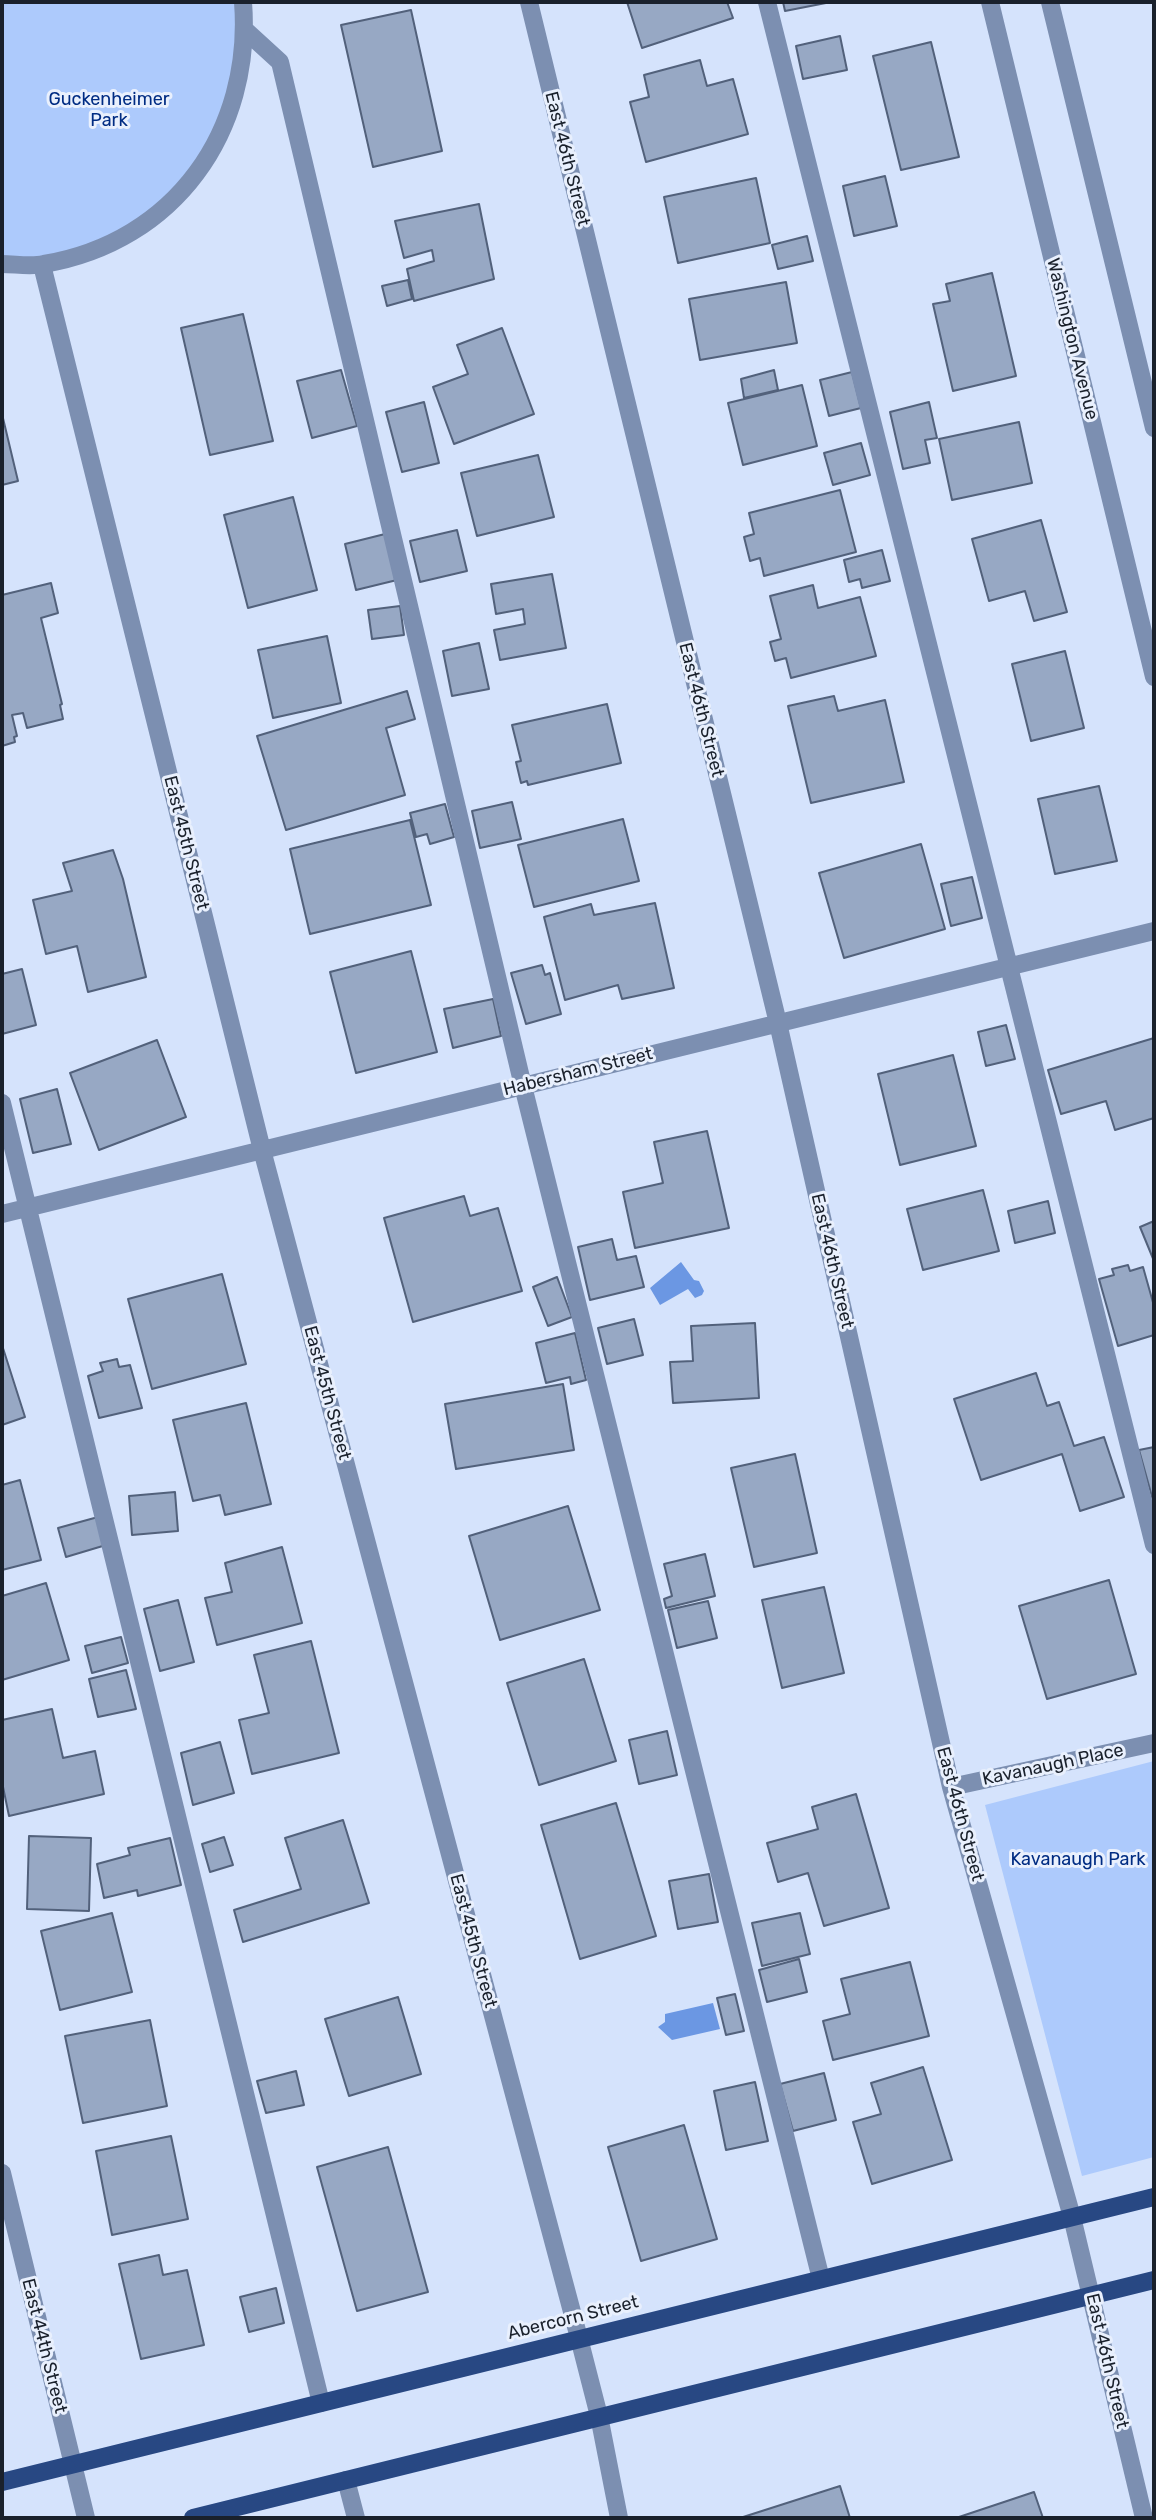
<!DOCTYPE html>
<html>
<head>
<meta charset="utf-8">
<style>
  body { margin:0 }
  #map { position:relative; width:1156px; height:2520px; overflow:hidden; background:#d5e3fc; font-family:Rubik,sans-serif }
  canvas { display:block }
  .frame { position:absolute; inset:0; border:4px solid #1a212c; pointer-events:none }
</style>
</head>
<body>
<div id="map">
<canvas width="1156" height="2520"></canvas>
<div class="frame"></div>
</div>
<script>
const ctx = document.querySelector('canvas').getContext('2d');
ctx.lineJoin = 'round';
function paint(path, color) {
  ctx.fillStyle = color;
  ctx.fill(path, 'evenodd');
}
function trace(path, color, width, dash) {
  ctx.strokeStyle = color;
  ctx.lineWidth = width;
  ctx.lineCap = dash ? 'butt' : 'round';
  ctx.setLineDash(dash || []);
  ctx.stroke(path);
}
function write(font, color, halo, rows, align = 'center') {
  ctx.font = font + ' Rubik,sans-serif';
  ctx.lineWidth = 6;
  ctx.setLineDash([]);
  ctx.textBaseline = 'middle';
  ctx.strokeStyle = halo;
  ctx.fillStyle = color;
  for (const [text, x, y, turn = 0] of rows) {
    ctx.save();
    ctx.translate(x, y);
    ctx.rotate((+turn || 0) * Math.PI / 180);
    ctx.textAlign = isNaN(turn) ? turn : align;
    if (halo) ctx.strokeText(text, 0, 0);
    ctx.fillText(text, 0, 0);
    ctx.restore();
  }
}
paint(new Path2D(`
  M 2,2 L 243,2 L 233,103 L 180,194 L 93,252 L 2,264 Z
  M 1154,1761 L 1154,2157 L 1082,2176 L 985,1805 Z`), '#adcafc');
paint(new Path2D(`
  M 681,1262 L 694,1280 L 699,1281 L 704,1291 L 702,1295 L 695,1298 L 688,1289 L 660,1305 L 650,1288 Z
  M 713,2003 L 720,2029 L 672,2040 L 658,2027 L 665,2022 L 665,2014 Z`), '#6b97e3');
const building = new Path2D(`
  M 627,2 L 727,2 L 733,18 L 642,48 Z
  M 783,2 L 831,2 L 785,11 Z
  M 411,10 L 442,151 L 373,167 L 341,25 Z
  M 840,36 L 847,70 L 803,79 L 796,46 Z
  M 931,42 L 959,157 L 901,170 L 873,56 Z
  M 700,60 L 707,86 L 733,79 L 748,134 L 646,162 L 630,102 L 649,97 L 644,75 Z
  M 885,176 L 897,226 L 854,236 L 843,186 Z
  M 756,178 L 770,243 L 678,263 L 664,197 Z
  M 479,204 L 494,279 L 414,301 L 407,269 L 434,261 L 432,250 L 404,258 L 395,221 Z
  M 807,236 L 813,261 L 778,269 L 772,245 Z
  M 992,273 L 1016,376 L 953,391 L 933,304 L 950,301 L 946,284 Z
  M 408,280 L 412,299 L 387,306 L 382,286 Z
  M 786,282 L 797,343 L 700,360 L 689,299 Z
  M 243,314 L 273,441 L 210,455 L 181,328 Z
  M 502,328 L 534,414 L 454,444 L 433,387 L 468,374 L 457,345 Z
  M 341,370 L 357,426 L 312,438 L 297,381 Z
  M 774,370 L 778,390 L 744,398 L 741,379 Z
  M 852,372 L 861,408 L 829,416 L 820,380 Z
  M 802,385 L 817,446 L 743,465 L 728,403 Z
  M 424,402 L 439,463 L 402,472 L 386,412 Z
  M 929,402 L 937,438 L 925,440 L 930,463 L 903,469 L 890,412 Z
  M 2,414 L 18,481 L 2,485 Z
  M 1019,422 L 1032,483 L 952,500 L 939,439 Z
  M 861,443 L 870,475 L 833,485 L 824,453 Z
  M 538,455 L 554,517 L 477,536 L 461,473 Z
  M 840,490 L 856,552 L 764,576 L 760,558 L 750,561 L 744,537 L 754,534 L 749,513 Z
  M 293,497 L 317,590 L 248,608 L 224,515 Z
  M 1041,520 L 1067,612 L 1034,621 L 1025,591 L 989,601 L 972,539 Z
  M 457,530 L 467,571 L 420,582 L 410,541 Z
  M 385,534 L 397,580 L 356,590 L 345,544 Z
  M 882,550 L 890,581 L 862,588 L 860,579 L 849,582 L 844,560 Z
  M 552,574 L 566,648 L 500,660 L 494,630 L 525,624 L 523,609 L 496,614 L 491,584 Z
  M 51,583 L 58,613 L 41,618 L 62,704 L 60,705 L 63,719 L 27,728 L 23,713 L 12,715 L 17,736 L 14,737 L 15,742 L 2,746 L 2,595 Z
  M 813,585 L 818,608 L 860,597 L 876,656 L 791,678 L 786,658 L 775,661 L 770,642 L 781,639 L 770,596 Z
  M 400,606 L 404,635 L 372,639 L 368,610 Z
  M 327,636 L 341,703 L 273,718 L 258,650 Z
  M 479,643 L 489,689 L 452,696 L 443,651 Z
  M 1065,651 L 1084,728 L 1031,741 L 1012,664 Z
  M 407,691 L 415,719 L 386,728 L 405,795 L 286,830 L 257,736 Z
  M 834,696 L 838,711 L 885,700 L 904,782 L 811,803 L 788,706 Z
  M 607,704 L 621,763 L 528,785 L 527,781 L 521,783 L 516,762 L 521,761 L 512,725 Z
  M 1099,786 L 1117,861 L 1055,874 L 1038,799 Z
  M 512,802 L 521,839 L 480,848 L 472,811 Z
  M 445,804 L 454,837 L 430,844 L 427,834 L 416,837 L 410,813 Z
  M 623,819 L 639,881 L 534,907 L 518,845 Z
  M 410,820 L 431,905 L 310,934 L 290,849 Z
  M 921,844 L 945,929 L 844,958 L 819,873 Z
  M 113,850 L 123,879 L 146,977 L 88,992 L 77,946 L 46,954 L 33,900 L 72,891 L 63,863 Z
  M 972,877 L 982,918 L 951,926 L 941,884 Z
  M 655,903 L 674,988 L 622,999 L 618,985 L 565,1000 L 544,917 L 591,904 L 594,915 Z
  M 411,951 L 437,1052 L 356,1073 L 330,972 Z
  M 542,965 L 545,975 L 550,973 L 561,1014 L 526,1024 L 511,973 Z
  M 22,969 L 36,1025 L 2,1034 L 2,974 Z
  M 493,999 L 501,1036 L 453,1048 L 444,1009 Z
  M 1006,1025 L 1015,1059 L 986,1066 L 978,1032 Z
  M 1154,1038 L 1154,1118 L 1115,1130 L 1106,1101 L 1061,1114 L 1048,1070 Z
  M 157,1040 L 186,1117 L 99,1150 L 70,1073 Z
  M 953,1055 L 976,1146 L 900,1165 L 878,1074 Z
  M 57,1089 L 71,1144 L 33,1153 L 20,1099 Z
  M 707,1131 L 729,1228 L 635,1248 L 623,1192 L 663,1183 L 654,1142 Z
  M 983,1190 L 999,1251 L 923,1270 L 907,1209 Z
  M 464,1196 L 470,1216 L 498,1208 L 522,1291 L 413,1322 L 384,1218 Z
  M 1048,1201 L 1055,1233 L 1015,1243 L 1008,1211 Z
  M 1154,1221 L 1154,1261 L 1140,1227 Z
  M 612,1239 L 617,1260 L 636,1256 L 644,1287 L 590,1300 L 578,1247 Z
  M 1128,1265 L 1130,1271 L 1143,1267 L 1154,1306 L 1154,1335 L 1118,1346 L 1099,1279 L 1114,1275 L 1112,1269 Z
  M 222,1274 L 246,1364 L 152,1389 L 128,1299 Z
  M 557,1277 L 572,1317 L 548,1326 L 533,1287 Z
  M 634,1319 L 643,1355 L 607,1364 L 598,1328 Z
  M 755,1323 L 759,1398 L 673,1403 L 670,1362 L 693,1361 L 691,1326 Z
  M 575,1333 L 586,1380 L 571,1384 L 570,1377 L 546,1383 L 536,1343 Z
  M 2,1345 L 25,1417 L 2,1425 Z
  M 117,1359 L 119,1367 L 130,1365 L 142,1408 L 99,1418 L 88,1376 L 103,1371 L 100,1363 Z
  M 1036,1373 L 1047,1406 L 1059,1402 L 1074,1446 L 1104,1437 L 1124,1497 L 1080,1511 L 1062,1454 L 981,1480 L 954,1399 Z
  M 563,1384 L 574,1450 L 456,1469 L 445,1404 Z
  M 246,1403 L 271,1504 L 225,1515 L 220,1495 L 193,1501 L 173,1420 Z
  M 1154,1447 L 1154,1504 L 1139,1450 Z
  M 795,1454 L 817,1553 L 754,1567 L 731,1468 Z
  M 20,1480 L 41,1560 L 2,1570 L 2,1485 Z
  M 175,1492 L 178,1531 L 132,1535 L 129,1496 Z
  M 568,1506 L 600,1610 L 500,1640 L 469,1536 Z
  M 98,1517 L 106,1545 L 66,1557 L 58,1528 Z
  M 282,1547 L 302,1623 L 217,1645 L 205,1598 L 232,1592 L 225,1563 Z
  M 705,1554 L 715,1596 L 666,1608 L 664,1599 L 672,1596 L 664,1564 Z
  M 1109,1580 L 1136,1674 L 1047,1699 L 1019,1606 Z
  M 46,1583 L 69,1660 L 2,1680 L 2,1596 Z
  M 824,1587 L 844,1673 L 782,1688 L 762,1600 Z
  M 178,1600 L 194,1662 L 160,1671 L 144,1609 Z
  M 708,1601 L 717,1638 L 677,1648 L 668,1610 Z
  M 121,1637 L 128,1663 L 92,1673 L 85,1646 Z
  M 311,1641 L 339,1753 L 252,1774 L 239,1720 L 269,1713 L 254,1655 Z
  M 584,1659 L 616,1761 L 539,1785 L 507,1683 Z
  M 126,1670 L 136,1709 L 98,1717 L 89,1679 Z
  M 52,1709 L 63,1758 L 95,1751 L 104,1794 L 9,1816 L 2,1782 L 2,1720 Z
  M 667,1731 L 677,1775 L 639,1784 L 629,1740 Z
  M 220,1742 L 234,1793 L 193,1805 L 181,1753 Z
  M 856,1794 L 889,1908 L 824,1926 L 808,1873 L 778,1882 L 767,1843 L 818,1829 L 812,1807 Z
  M 616,1803 L 656,1936 L 580,1959 L 541,1825 Z
  M 343,1820 L 369,1903 L 243,1942 L 234,1910 L 301,1889 L 285,1838 Z
  M 29,1836 L 91,1838 L 89,1911 L 27,1909 Z
  M 224,1837 L 233,1865 L 210,1872 L 202,1844 Z
  M 170,1838 L 181,1885 L 138,1896 L 137,1890 L 104,1898 L 97,1864 L 130,1855 L 128,1848 Z
  M 709,1874 L 718,1922 L 678,1929 L 669,1881 Z
  M 112,1913 L 132,1992 L 60,2010 L 41,1931 Z
  M 800,1913 L 810,1954 L 762,1966 L 752,1923 Z
  M 799,1959 L 807,1992 L 767,2002 L 759,1970 Z
  M 910,1962 L 929,2036 L 833,2060 L 823,2021 L 850,2014 L 841,1979 Z
  M 735,1994 L 744,2031 L 726,2035 L 717,1998 Z
  M 398,1997 L 421,2074 L 349,2096 L 325,2019 Z
  M 150,2020 L 167,2106 L 83,2123 L 65,2036 Z
  M 923,2067 L 952,2160 L 872,2184 L 853,2122 L 881,2114 L 871,2083 Z
  M 296,2071 L 304,2105 L 266,2113 L 257,2081 Z
  M 824,2073 L 836,2120 L 793,2131 L 780,2084 Z
  M 755,2082 L 768,2141 L 726,2150 L 714,2091 Z
  M 684,2125 L 717,2239 L 641,2261 L 608,2147 Z
  M 171,2136 L 188,2219 L 112,2235 L 96,2151 Z
  M 388,2147 L 428,2292 L 357,2311 L 317,2167 Z
  M 159,2255 L 163,2275 L 187,2270 L 204,2345 L 141,2359 L 119,2264 Z
  M 276,2288 L 284,2323 L 249,2332 L 240,2297 Z
  M 840,2486 L 850,2518 L 740,2518 Z
  M 1034,2492 L 1043,2518 L 956,2518 Z`);
paint(building, '#97a8c4');
trace(building, '#52617b', 2);
trace(new Path2D(`
  M 529,2 L 778,1023 L 951,1787 L 1072,2217 L 1144,2518
  M 767,2 L 1154,1545
  M 990,2 L 1154,677
  M 1050,2 L 1154,428
  M 245,30 L 280,62 L 523,1086 L 821,2279
  M 2,264 C 15,264 31,267 44,264 C 175,242 253,131 243,2
  M 42,265 L 262,1150 L 579,2338 L 599,2416 L 619,2518
  M 2,1103 L 321,2403
  M 2,1214 L 1154,931
  M 951,1787 L 1154,1743
  M 2,2173 L 86,2518
  M 346,2480 L 356,2518`), '#7c8fb1', 18);
trace(new Path2D(`
  M 2,2482 L 1154,2197
  M 193,2518 L 1154,2280`), '#284883', 18);
write('18px', '#002c83', '#e9f0fd', [
  ["Guckenheimer",109,100],
  ["Park",109,121],
  ["Kavanaugh Park",1078,1860]
]);
write('18px', '#1a212c', '#e9f0fd', [
  ["East 46th Street",567,159,76],
  ["Washington Avenue",1072,339,76],
  ["East 46th Street",701,710,76],
  ["East 45th Street",186,843,76],
  ["Habersham Street",578,1072,-14],
  ["East 46th Street",832,1261,77],
  ["East 45th Street",327,1393,75],
  ["Kavanaugh Place",1053,1765,-12],
  ["East 46th Street",960,1814,75],
  ["East 45th Street",473,1941,75],
  ["Abercorn Street",573,2318,-14],
  ["East 44th Street",44,2346,76],
  ["East 46th Street",1107,2361,77]
]);
</script>
</body>
</html>
